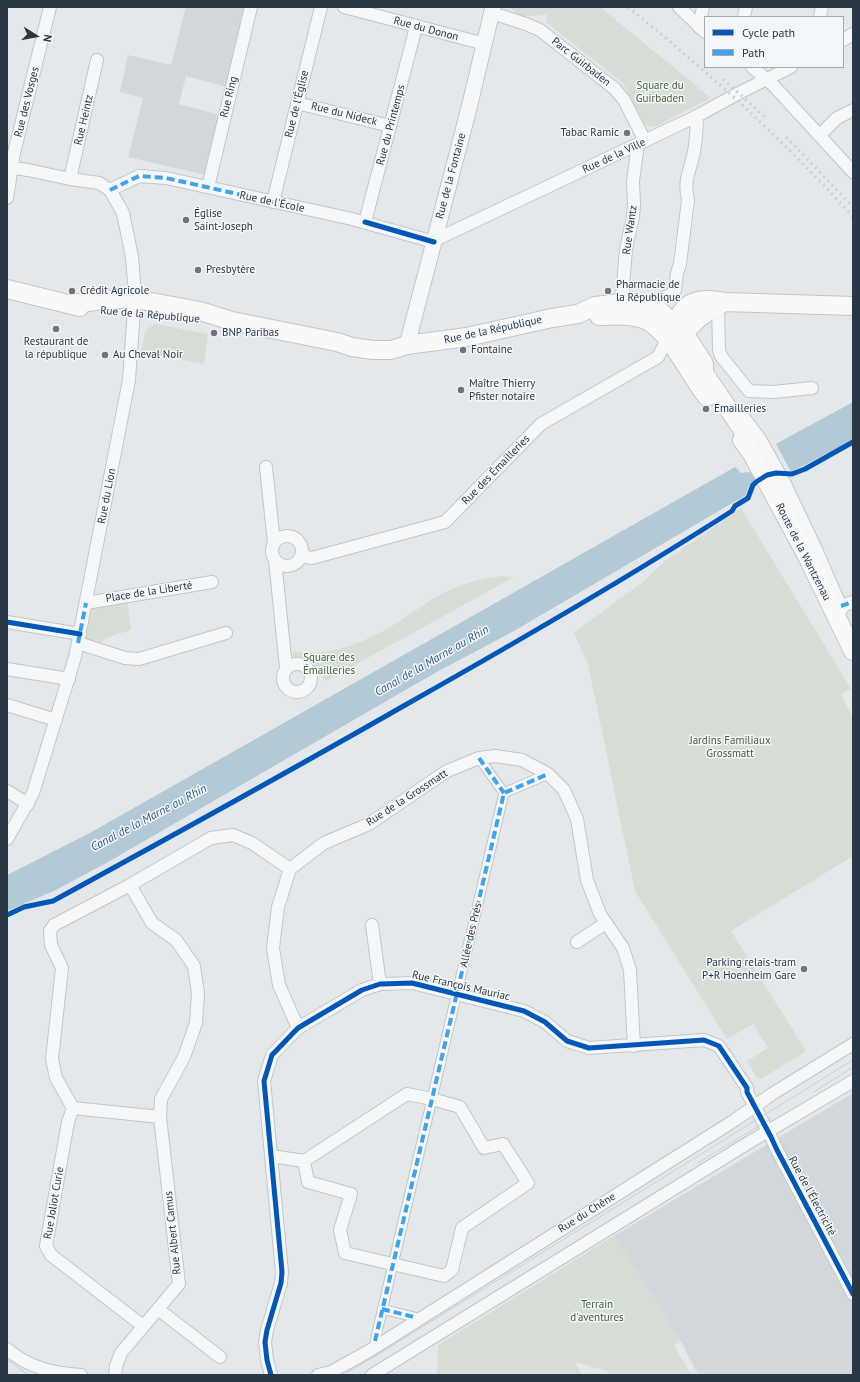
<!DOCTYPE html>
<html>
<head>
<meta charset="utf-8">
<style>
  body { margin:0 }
  #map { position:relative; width:860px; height:1382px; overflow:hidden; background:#e5e8ea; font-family:"PT Sans",sans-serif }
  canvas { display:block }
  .frame { position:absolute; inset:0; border:8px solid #2a3845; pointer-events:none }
  .legend { position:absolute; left:704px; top:16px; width:140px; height:52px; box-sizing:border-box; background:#f3f6f9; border:1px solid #a3aab1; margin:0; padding:5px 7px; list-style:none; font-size:12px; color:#2a3845 }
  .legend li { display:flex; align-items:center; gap:8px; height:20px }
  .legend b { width:20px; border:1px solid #a3aab1 }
  .north { position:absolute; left:16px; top:16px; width:40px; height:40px; -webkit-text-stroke:3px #f3f6f9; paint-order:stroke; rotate:101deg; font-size:11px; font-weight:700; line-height:16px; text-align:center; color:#2a3845 }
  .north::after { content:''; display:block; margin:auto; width:14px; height:18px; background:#2a3845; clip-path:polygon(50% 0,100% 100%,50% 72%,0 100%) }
</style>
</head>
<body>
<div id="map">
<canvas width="860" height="1382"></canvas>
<div class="frame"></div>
<ul class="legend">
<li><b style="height:5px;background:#0057b8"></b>Cycle path</li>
<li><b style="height:5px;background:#3ea3ec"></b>Path</li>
</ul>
<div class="north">N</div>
</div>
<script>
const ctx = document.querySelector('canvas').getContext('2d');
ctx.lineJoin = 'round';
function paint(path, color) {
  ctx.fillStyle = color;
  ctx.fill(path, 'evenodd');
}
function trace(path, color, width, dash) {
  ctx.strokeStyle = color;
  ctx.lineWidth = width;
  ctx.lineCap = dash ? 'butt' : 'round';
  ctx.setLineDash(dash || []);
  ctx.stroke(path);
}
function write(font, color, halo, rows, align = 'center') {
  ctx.font = font + ' "PT Sans",sans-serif';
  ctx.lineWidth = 3;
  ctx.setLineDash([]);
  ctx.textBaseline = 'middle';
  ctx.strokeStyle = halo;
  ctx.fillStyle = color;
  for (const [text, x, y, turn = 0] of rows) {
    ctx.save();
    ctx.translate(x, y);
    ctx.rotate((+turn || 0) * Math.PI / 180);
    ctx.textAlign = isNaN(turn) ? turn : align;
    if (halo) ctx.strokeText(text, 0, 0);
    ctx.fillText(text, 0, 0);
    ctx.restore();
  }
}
paint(new Path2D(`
  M 186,7 L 246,7 L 227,87 L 186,76 L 179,104 L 220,115 L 205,175 L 128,157 L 143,98 L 120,92 L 128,55 L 171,65 Z
  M 853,1093 L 853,1375 L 698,1375 L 681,1341 L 614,1236 Z`), '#d3d8dd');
paint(new Path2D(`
  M 510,7 L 600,7 L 711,98 L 655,127 L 646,126 L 623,83 L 547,23 L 546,14 C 532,16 520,20 510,7 Z
  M 155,324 L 208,334 L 204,364 L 141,352 L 146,330 Z
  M 741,508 L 851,689 L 841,694 L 853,718 L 853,856 L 731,931 L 806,1051 L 761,1079 L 757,1078 L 747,1061 L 768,1048 L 753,1024 L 727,1039 L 635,891 L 588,664 L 574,633 L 644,581 L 665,561 Z
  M 501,576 L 514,577 L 326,681 L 306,661 L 293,659 L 293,651 C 299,652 305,653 311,653 C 333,653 364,642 383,631 C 410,616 433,595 462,585 C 475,580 488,578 501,576 Z
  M 127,600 L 131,630 L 108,637 L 99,645 L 83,640 L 89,607 Z
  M 614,1236 L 681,1341 L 674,1345 L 691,1375 L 609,1375 L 607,1371 L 575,1362 L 582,1375 L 437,1375 L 438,1345 Z`), '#d7ded5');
paint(new Path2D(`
  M 853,402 L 853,440 L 791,472 L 777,469 C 764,475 749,479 746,495 L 514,631 L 435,673 L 108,862 L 56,890 L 7,911 L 7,875 L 88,834 L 735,467 L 741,473 L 749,472 L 770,459 L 772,446 Z`), '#b3c9d6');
paint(new Path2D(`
  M 775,442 L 792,474 L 777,471 L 770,446 Z`), '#e5e8ea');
const pedestrian = new Path2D(`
  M 479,758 L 504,793
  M 382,1309 L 414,1317
  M 375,1341 L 504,793 L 548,774`);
const minor = new Path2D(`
  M 344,7 L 485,44
  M 679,7 L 705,32
  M 492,13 L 526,24 L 540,30 L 615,89 L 624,100 L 645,141
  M 744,17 L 746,7
  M 820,17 L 822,7
  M 699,27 L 703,7
  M 843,40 L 853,34
  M 752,67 L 773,85 L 853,172
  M 297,103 L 390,126
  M 820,135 L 837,118 L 853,110
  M 7,170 L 13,168 L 28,170 L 70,179 L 99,183 L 110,190 L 123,213 L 132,257 L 135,295 L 129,380 L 75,657 L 33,793 L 7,839
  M 70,179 L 97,60
  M 208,187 L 251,7
  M 110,190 L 139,176 L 166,178 L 352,219 L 434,242
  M 7,198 L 14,153 L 50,7
  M 273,202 L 321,7
  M 365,222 L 416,27
  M 435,240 L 695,117 L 739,93 L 791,67
  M 653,305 L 660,299 L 672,294 L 675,290 L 677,273 L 680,264 L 688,200 C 684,182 688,176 692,160 C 696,148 696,134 697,122 L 695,117
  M 718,306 L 719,350 L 721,356 L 749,391 L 773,392 L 812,388
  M 621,310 L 626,249 L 633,217 L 634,205 L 633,181 L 638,144
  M 741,414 L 760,439 L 786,486 L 814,545 L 842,609
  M 266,467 L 274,543
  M272 551a15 15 0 1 1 30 0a15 15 0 1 1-30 0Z
  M 301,556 L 312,558 L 445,522 L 541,424 L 658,357 L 668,338
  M 275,560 L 286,668
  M 86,603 L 212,582
  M 841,606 L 853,602
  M 7,622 L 80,634
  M 78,643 L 125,658 L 139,659 L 226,633
  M283 678a14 14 0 1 1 28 0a14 14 0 1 1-28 0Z
  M 7,669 L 69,679
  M 7,705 L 56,720
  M 7,791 L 28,804
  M 130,885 L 54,925 L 50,931 L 51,945 L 62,968 L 52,1059 L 56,1078 L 73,1108 L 160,1117 L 161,1099 L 184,1057 L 196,1023 L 198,993 L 194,966 L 176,940 L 152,923 L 130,885 L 211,838 L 233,835 L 252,843 L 290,869
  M 372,925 L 380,984
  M 577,942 L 606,923
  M 298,1028 L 279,985 L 273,948 L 278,907 L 290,869 L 324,843 L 369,824 L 447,771 L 479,758 L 495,756 L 522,760 L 548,774 L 564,790 L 577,819 L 587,880 L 600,914 L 623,948 L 630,970 L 634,1046
  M 73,1108 L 68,1122 L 46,1246 L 51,1255 L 143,1326
  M 271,1156 L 304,1161 L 407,1094 L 432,1099 L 460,1107 L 484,1148 L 503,1144 L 528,1183 L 462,1228 L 452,1270 L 444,1276 L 345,1253 L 340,1230 L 351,1194 L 308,1182 L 304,1161
  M 158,1309 L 220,1357
  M 7,1349 C 29,1368 53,1373 81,1375
  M 115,1375 L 116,1366 L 121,1353 L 179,1284 L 160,1117
  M 271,1375 L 267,1360 L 265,1342 L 267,1330 L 281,1283 L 282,1272 L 264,1081 L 272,1055 L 298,1028 L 362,990 L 380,984 L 412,983 L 524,1011 L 545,1022 L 567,1041 L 589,1048 L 704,1040 L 719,1046 L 747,1088 L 747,1092 L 771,1137 L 777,1150 L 853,1294
  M 318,1375 L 331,1372 L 369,1351 L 735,1120 L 772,1094 L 853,1044
  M 372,1375 L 748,1143 L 853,1081`);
const tertiary = new Path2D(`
  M 407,345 L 469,108 L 493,7`);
const secondary = new Path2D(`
  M 7,289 L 80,307
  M 69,304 L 114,299 L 135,299 L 200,311 L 232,321 L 337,342 L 352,347 L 373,350 L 391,350 L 407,345 L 467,337 L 552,318 L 578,314 L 595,306 L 622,303 L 643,304 L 653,305 L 684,333 L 704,364 L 704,373 L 742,429 L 749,448
  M 599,316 C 614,315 638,314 651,323 C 673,338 690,375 707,397
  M 670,334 C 682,304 693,295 725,302 L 853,306
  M 672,336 L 684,333 L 699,318 L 713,308 L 725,302
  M 742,440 L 752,454 L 808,558 L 853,651`);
trace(pedestrian, '#c3c6c8', 11);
trace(minor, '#c3c6c8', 14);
trace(tertiary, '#c3c6c8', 17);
trace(secondary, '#c3c6c8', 20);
trace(pedestrian, '#f4f6f7', 9);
trace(minor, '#f4f6f7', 12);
trace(tertiary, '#f4f6f7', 15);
trace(secondary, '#f8f8f8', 18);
trace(new Path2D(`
  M 814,1092 L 853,1067
  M 698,1163 L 772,1118
  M 7,1360 L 29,1375
  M 343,1375 L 377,1355 L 853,1060`), '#cdd0d2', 1);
trace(new Path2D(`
  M 628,7 C 708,72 784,140 853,217
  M 723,79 L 766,118
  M 786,137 L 853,207`), '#cdd0d2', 3, [2, 4]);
trace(new Path2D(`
  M 110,190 L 139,176 L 166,178 L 273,202
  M 841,606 L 853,602
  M 78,643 L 86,603
  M 479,758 L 504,793
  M 382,1309 L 414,1317
  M 375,1341 L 504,793 L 548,774`), '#3ea3ec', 4, [8, 4]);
trace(new Path2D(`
  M 365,222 L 434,242
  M 7,622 L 80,634
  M 7,915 L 24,907 L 53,901 C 172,836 290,771 407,704 C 517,642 626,579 732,511 L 735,506 L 748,498 L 753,485 L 756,482 L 767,475 L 776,473 L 792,474 L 805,469 L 853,442
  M 271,1375 L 267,1360 L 265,1342 L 267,1330 L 281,1283 L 282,1272 L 264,1081 L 272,1055 L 298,1028 L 362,990 L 380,984 L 412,983 L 524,1011 L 545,1022 L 567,1041 L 589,1048 L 704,1040 L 719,1046 L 747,1088 L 747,1092 L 771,1137 L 777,1150 L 853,1294`), '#0057b8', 5);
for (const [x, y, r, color] of [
  [627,133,4,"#6b767f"],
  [186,220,4,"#6b767f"],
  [198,270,4,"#6b767f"],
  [72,291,4,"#6b767f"],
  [608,291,4,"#6b767f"],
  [56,329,4,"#6b767f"],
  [214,333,4,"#6b767f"],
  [463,350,4,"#6b767f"],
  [105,355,4,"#6b767f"],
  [461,390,4,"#6b767f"],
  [706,409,4,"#6b767f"],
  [804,969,4,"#6b767f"]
]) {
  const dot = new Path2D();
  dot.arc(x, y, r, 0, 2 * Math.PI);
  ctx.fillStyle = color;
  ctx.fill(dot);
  trace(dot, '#f3f6f9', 1.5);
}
write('11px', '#2a3845', '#f3f6f9', [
  ["Rue du Donon",426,29,15],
  ["Parc Guirbaden",581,62,38],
  ["Rue Ring",229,97,-76],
  ["Rue des Vosges",27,102,-76],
  ["Rue de l'Église",297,104,-76],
  ["Rue du Nideck",344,114,14],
  ["Rue Heintz",84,120,-77],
  ["Rue du Printemps",391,125,-75],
  ["Rue de la Ville",614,156,-25],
  ["Rue de la Fontaine",451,176,-75],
  ["Rue de l'École",272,202,12],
  ["Rue Wantz",630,230,-82],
  ["Rue de la République",150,315,5],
  ["Rue de la République",493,330,-12],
  ["Rue des Émailleries",496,470,-46],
  ["Rue du Lion",107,496,-79],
  ["Route de la Wantzenau",803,552,63],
  ["Place de la Liberté",149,592,-9],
  ["Rue de la Grossmatt",407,798,-33],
  ["Allée des Prés",471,935,-77],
  ["Rue François Mauriac",461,986,13],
  ["Rue de l'Électricité",812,1196,62],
  ["Rue Joliot Curie",54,1203,-80],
  ["Rue du Chêne",587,1213,-32],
  ["Rue Albert Camus",173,1233,-96]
]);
write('11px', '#456236', '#f3f6f9', [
  ["Square du",660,86],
  ["Guirbaden",660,99],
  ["Square des",329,658],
  ["Émailleries",329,671],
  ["Jardins Familiaux",730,741],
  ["Grossmatt",730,754],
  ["Terrain",597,1305],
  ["d'aventures",597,1318]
]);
write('11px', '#2a3845', '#f3f6f9', [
  ["Tabac Ramic",619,133,"right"],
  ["Église",194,214],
  ["Saint-Joseph",194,227],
  ["Presbytère",206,270],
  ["Pharmacie de",616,285],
  ["la République",616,298],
  ["Crédit Agricole",80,291],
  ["BNP Paribas",222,333],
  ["Restaurant de",56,342,"center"],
  ["la république",56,355,"center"],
  ["Fontaine",471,350],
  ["Au Cheval Noir",113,355],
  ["Maître Thierry",469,384],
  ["Pfister notaire",469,397],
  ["Emailleries",714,409],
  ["Parking relais-tram",796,963,"right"],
  ["P+R Hoenheim Gare",796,976,"right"]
], 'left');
write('italic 12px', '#325e7b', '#f3f6f9', [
  ["Canal de la Marne au Rhin",432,661,-30],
  ["Canal de la Marne au Rhin",149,818,-28]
]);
</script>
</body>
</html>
